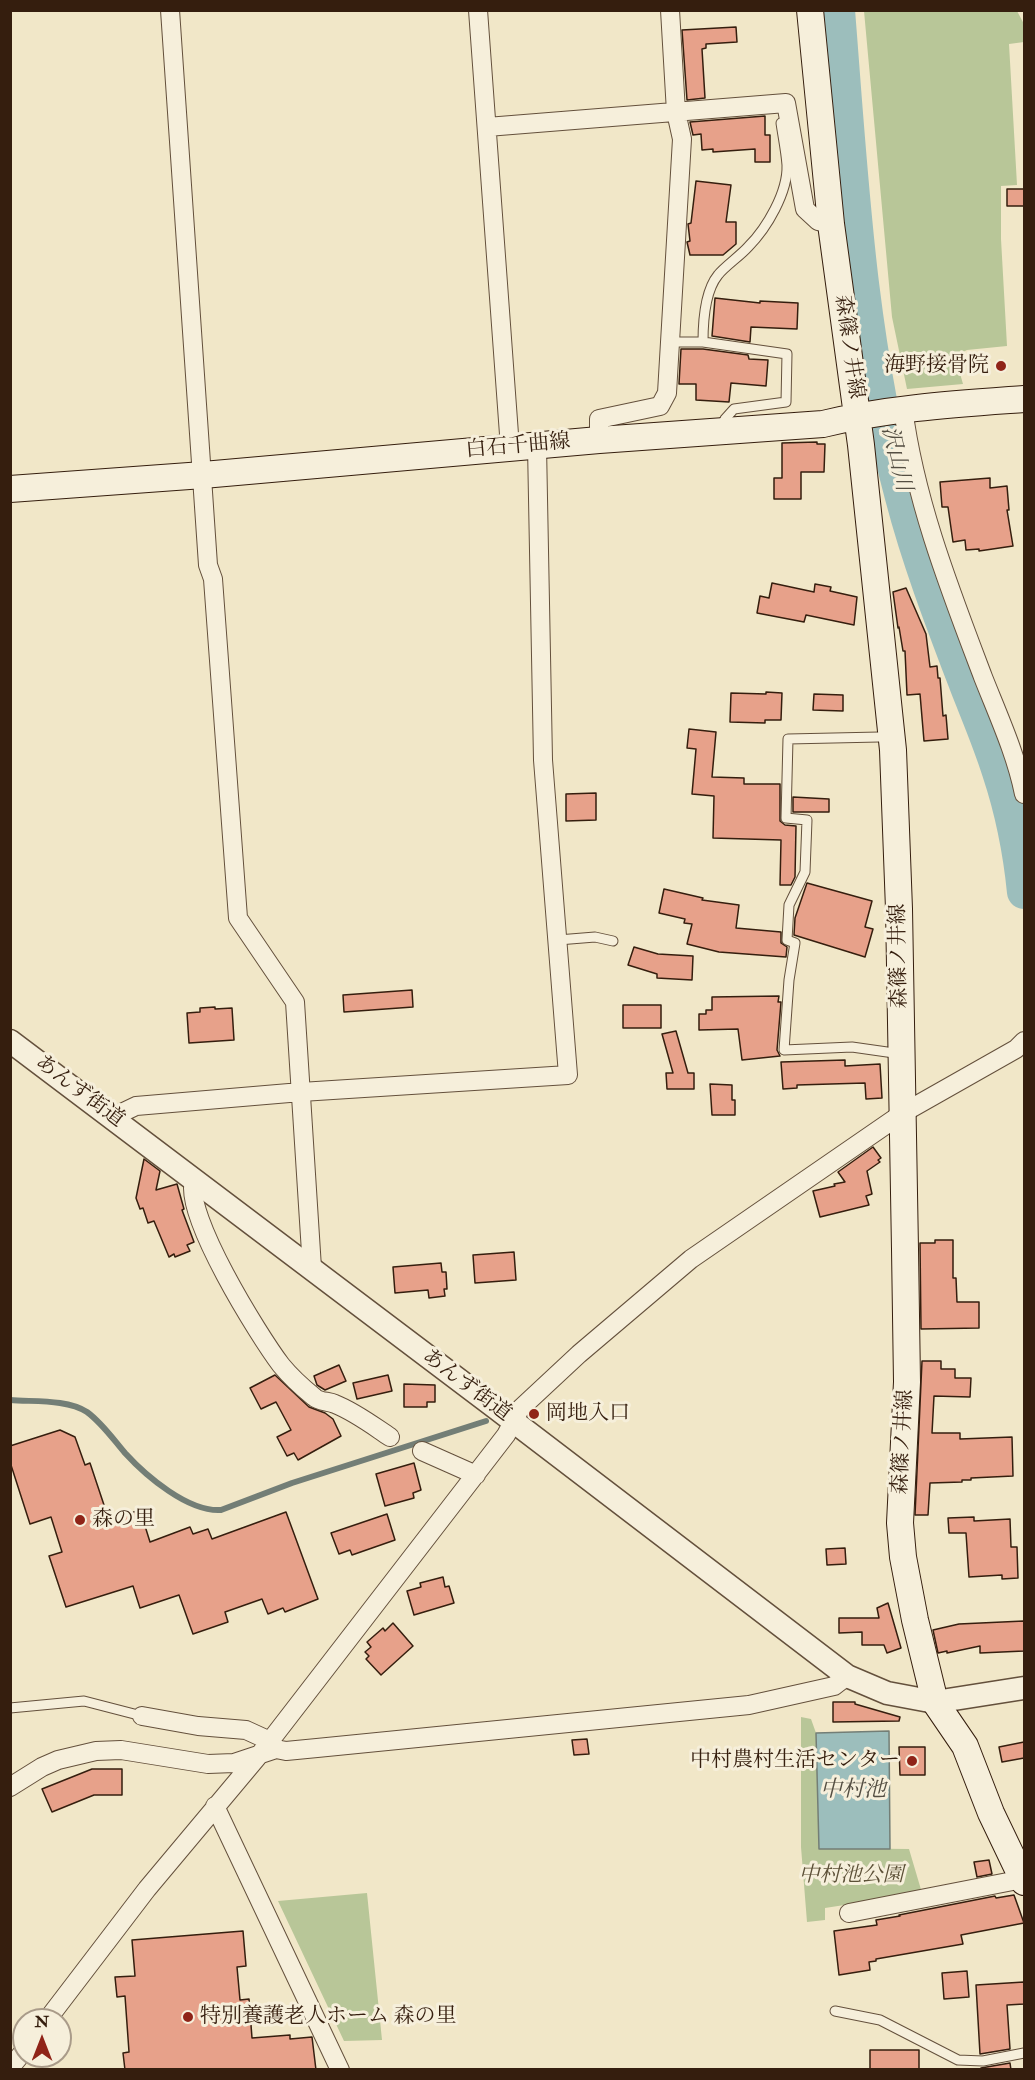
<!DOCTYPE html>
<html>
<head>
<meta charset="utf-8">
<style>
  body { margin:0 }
  #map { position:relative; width:1035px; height:2080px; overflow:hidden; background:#f1e7c8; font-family:"IM FELL Double Pica",serif }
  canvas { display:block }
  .frame { position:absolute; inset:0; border:12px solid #351e0e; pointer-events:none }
  .north { position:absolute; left:12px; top:2008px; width:60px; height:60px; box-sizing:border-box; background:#f6efdb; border:2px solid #a99b89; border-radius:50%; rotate:0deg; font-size:16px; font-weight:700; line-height:24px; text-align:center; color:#351e0e }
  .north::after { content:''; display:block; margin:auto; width:21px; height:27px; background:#8f2418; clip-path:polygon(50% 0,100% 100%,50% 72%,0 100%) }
</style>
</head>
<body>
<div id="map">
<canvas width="1035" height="2080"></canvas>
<div class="frame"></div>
<div class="north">N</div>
</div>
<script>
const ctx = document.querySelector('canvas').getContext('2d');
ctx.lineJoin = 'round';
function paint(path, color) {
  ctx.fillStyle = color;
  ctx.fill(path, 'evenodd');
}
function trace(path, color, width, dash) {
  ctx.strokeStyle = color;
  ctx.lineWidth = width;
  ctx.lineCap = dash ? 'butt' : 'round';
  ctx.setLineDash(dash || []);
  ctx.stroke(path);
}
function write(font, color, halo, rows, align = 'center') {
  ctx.font = font + ' "IM FELL Double Pica","Noto Serif JP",serif';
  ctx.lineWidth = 6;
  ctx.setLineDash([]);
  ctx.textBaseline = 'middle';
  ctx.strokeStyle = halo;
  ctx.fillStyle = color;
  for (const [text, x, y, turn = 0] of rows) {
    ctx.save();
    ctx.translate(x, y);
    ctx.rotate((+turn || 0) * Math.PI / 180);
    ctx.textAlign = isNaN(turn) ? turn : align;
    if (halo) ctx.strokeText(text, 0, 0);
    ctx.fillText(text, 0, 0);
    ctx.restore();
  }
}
paint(new Path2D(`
  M 864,11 L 1017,11 L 1024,24 L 1024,42 L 1009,44 L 1017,185 L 1001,186 L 1001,239 L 1007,346 L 967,350 L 955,356 L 963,384 L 907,389 L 892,317 Z
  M 801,1717 L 811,1719 L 816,1733 L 819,1848 L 909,1849 L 922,1893 L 825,1908 L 825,1920 L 807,1922 L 801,1847 Z
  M 367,1893 L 382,2040 L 344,2041 L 278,1901 Z`), '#b8c698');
const water = new Path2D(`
  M 889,1731 L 890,1849 L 819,1849 L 816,1733 Z`);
paint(water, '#9cbebc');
trace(water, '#737e76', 1.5);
trace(new Path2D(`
  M 10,1400 C 34,1402 67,1399 87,1412 C 102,1423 113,1439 125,1453 C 146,1476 188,1512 221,1510 L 292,1483 L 486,1421`), '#737e76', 6);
trace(new Path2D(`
  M 838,10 C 851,173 859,339 902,497 C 919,562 943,624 967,687 C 978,715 990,743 999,772 C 1012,811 1020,852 1024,892`), '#9cbebc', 34);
const building = new Path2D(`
  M 736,27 L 737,42 L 706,44 L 706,48 L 702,49 L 705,98 L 687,100 L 682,30 Z
  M 765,116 L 765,135 L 770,135 L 770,162 L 755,162 L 755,149 L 713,152 L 713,149 L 702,150 L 701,134 L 693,135 L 690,122 Z
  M 696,181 L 731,185 L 726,222 L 736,222 L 736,244 L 723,255 L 690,255 L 687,242 L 690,241 L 688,224 L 691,223 Z
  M 1007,189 L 1024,189 L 1024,206 L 1007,206 Z
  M 715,298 L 760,303 L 760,301 L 798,303 L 797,329 L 751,327 L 750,342 L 712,336 Z
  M 681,349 L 703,349 L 748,355 L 749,359 L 768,360 L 766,386 L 731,383 L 729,402 L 696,400 L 696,384 L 679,384 Z
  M 817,442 L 817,444 L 825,444 L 824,472 L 801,472 L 801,499 L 774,499 L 774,478 L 782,478 L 782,443 Z
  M 990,478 L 990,488 L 1007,486 L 1009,510 L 1007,510 L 1013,546 L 979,551 L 979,549 L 966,550 L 965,540 L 953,542 L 948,507 L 942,507 L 940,482 Z
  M 772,583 L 814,592 L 815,584 L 831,587 L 830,591 L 857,597 L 854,625 L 806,615 L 804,622 L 757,613 L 760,596 L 769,598 Z
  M 906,588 L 926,634 L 930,667 L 937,666 L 938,678 L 940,678 L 943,716 L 946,715 L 948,739 L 924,741 L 920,694 L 907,695 L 905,651 L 903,651 L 899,627 L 898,628 L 893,592 Z
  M 766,692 L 782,693 L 781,720 L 765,720 L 765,723 L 730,722 L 731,693 L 766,694 Z
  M 814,694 L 843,695 L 843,711 L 813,710 Z
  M 689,729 L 716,732 L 712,777 L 744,778 L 744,784 L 780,784 L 780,821 L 785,825 L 796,826 L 795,877 L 791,885 L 780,885 L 781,840 L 713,838 L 714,796 L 692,794 L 696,749 L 687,748 Z
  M 596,793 L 596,820 L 566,821 L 566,794 Z
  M 793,797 L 829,799 L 829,812 L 793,812 Z
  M 807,883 L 872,901 L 865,927 L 873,929 L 865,957 L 794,935 L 795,918 Z
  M 664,889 L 703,898 L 702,900 L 739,905 L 736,928 L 781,932 L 781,943 L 787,947 L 786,957 L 719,952 L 687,944 L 692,924 L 684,923 L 685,919 L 659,913 Z
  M 634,947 L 658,954 L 693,956 L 692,980 L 657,978 L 657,974 L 628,965 Z
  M 412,990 L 413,1007 L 344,1012 L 343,995 Z
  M 779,996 L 778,1002 L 781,1002 L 777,1050 L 780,1056 L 742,1060 L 738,1029 L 699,1030 L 699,1014 L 706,1014 L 706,1010 L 712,1010 L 712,997 Z
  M 623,1005 L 661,1005 L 661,1028 L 623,1028 Z
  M 215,1007 L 215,1009 L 232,1008 L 234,1040 L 189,1043 L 187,1013 L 200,1012 L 200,1008 Z
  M 676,1031 L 688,1073 L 694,1073 L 694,1089 L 667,1089 L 666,1073 L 673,1073 L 662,1034 Z
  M 845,1060 L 845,1066 L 880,1064 L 882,1098 L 866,1099 L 865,1083 L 797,1085 L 797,1088 L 783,1089 L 781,1062 Z
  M 710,1084 L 732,1085 L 732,1100 L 735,1100 L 735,1115 L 712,1115 Z
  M 873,1147 L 881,1158 L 878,1160 L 880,1162 L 867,1171 L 872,1194 L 866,1196 L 869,1205 L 820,1217 L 813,1191 L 835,1186 L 834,1184 L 845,1182 L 838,1172 Z
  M 144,1159 L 160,1171 L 156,1190 L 177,1184 L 184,1209 L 182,1210 L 194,1242 L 187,1245 L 190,1251 L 175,1257 L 174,1254 L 169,1257 L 154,1221 L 148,1223 L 143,1208 L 140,1209 L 136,1198 Z
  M 935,1240 L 953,1240 L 953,1278 L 956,1278 L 957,1302 L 979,1302 L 979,1328 L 921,1329 L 920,1243 L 935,1243 Z
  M 514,1252 L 516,1280 L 475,1283 L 473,1255 Z
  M 441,1263 L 442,1272 L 446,1272 L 447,1289 L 444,1289 L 445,1296 L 429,1298 L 428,1290 L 395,1293 L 393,1267 Z
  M 922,1361 L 941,1361 L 941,1369 L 955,1369 L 955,1378 L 971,1378 L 970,1397 L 934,1396 L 932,1433 L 960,1433 L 960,1439 L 1012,1437 L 1013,1476 L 971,1478 L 971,1480 L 962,1480 L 962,1482 L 930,1483 L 928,1515 L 915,1515 Z
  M 339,1365 L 346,1381 L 325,1390 L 317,1385 L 314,1376 Z
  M 275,1375 L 309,1407 L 325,1413 L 333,1419 L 341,1436 L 298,1460 L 294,1453 L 287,1456 L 277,1437 L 291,1430 L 276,1402 L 261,1409 L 250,1388 Z
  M 388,1375 L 392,1391 L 357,1399 L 353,1383 Z
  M 404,1384 L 435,1385 L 435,1402 L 427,1402 L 427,1407 L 404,1407 Z
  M 60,1430 L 75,1437 L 85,1465 L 90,1463 L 109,1520 L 140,1510 L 150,1542 L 190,1527 L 193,1534 L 208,1529 L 212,1539 L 286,1512 L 318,1599 L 285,1612 L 283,1608 L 268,1614 L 262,1599 L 225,1612 L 228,1622 L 193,1634 L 179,1595 L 140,1608 L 133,1586 L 66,1607 L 49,1556 L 62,1552 L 51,1517 L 30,1524 L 10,1462 L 10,1446 Z
  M 414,1463 L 421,1490 L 413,1493 L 414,1498 L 385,1506 L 376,1474 Z
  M 387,1514 L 395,1540 L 352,1555 L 350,1550 L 339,1554 L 331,1533 Z
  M 974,1517 L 974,1521 L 1010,1519 L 1011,1547 L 1017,1547 L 1018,1578 L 1002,1579 L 1002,1575 L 969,1577 L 966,1533 L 949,1533 L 948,1518 Z
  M 845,1548 L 846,1564 L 827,1565 L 826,1549 Z
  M 443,1577 L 445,1587 L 449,1586 L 454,1603 L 414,1615 L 407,1591 L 421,1587 L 420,1583 Z
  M 888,1603 L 901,1648 L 887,1653 L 884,1645 L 862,1645 L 862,1632 L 839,1633 L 839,1618 L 879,1618 L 877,1608 Z
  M 1024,1621 L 1024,1651 L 980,1653 L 980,1646 L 947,1653 L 947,1651 L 938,1653 L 933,1630 L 959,1624 Z
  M 393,1623 L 413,1646 L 381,1675 L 366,1659 L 369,1656 L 365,1652 L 371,1647 L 367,1642 L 383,1628 L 385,1631 Z
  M 833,1702 L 855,1702 L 855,1704 L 900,1717 L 899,1721 L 833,1722 Z
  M 587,1739 L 589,1754 L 574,1755 L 572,1740 Z
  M 1024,1742 L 1024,1758 L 1002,1762 L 999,1747 Z
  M 899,1747 L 925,1747 L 925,1775 L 900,1775 Z
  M 92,1769 L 122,1769 L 122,1795 L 94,1795 L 52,1812 L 42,1789 Z
  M 989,1860 L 992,1874 L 977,1877 L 974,1862 Z
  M 1014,1895 L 1024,1923 L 961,1935 L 963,1944 L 876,1959 L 876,1961 L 869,1962 L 870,1970 L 839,1975 L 834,1931 L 877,1925 L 876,1920 L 900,1916 L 899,1915 L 995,1896 L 996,1898 Z
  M 243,1931 L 246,1966 L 237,1967 L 240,2000 L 249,1999 L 252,2038 L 290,2035 L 290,2039 L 312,2037 L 316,2070 L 125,2070 L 123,2053 L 129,2052 L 125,1996 L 117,1997 L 115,1977 L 135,1976 L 132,1940 Z
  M 967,1971 L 969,1997 L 944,1999 L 942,1973 Z
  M 1024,1982 L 1024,2004 L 1007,2005 L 1010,2049 L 980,2054 L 976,1985 Z
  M 870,2050 L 919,2050 L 919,2070 L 870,2070 Z
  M 1010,2063 L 1011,2070 L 981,2070 L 981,2068 Z`);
paint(building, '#e7a18a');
trace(building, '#351e0e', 1.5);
const service = new Path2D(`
  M 670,342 L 703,342
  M 721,427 L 725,419 L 734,409 L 786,402 L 787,354 L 703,342 C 703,323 705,291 718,275 C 724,267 740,256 748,247 C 767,228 788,192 787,165 C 786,151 783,137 781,123
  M 879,737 L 788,739 L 786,818 L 807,820 L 805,872 L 789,905 L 787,940 L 795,943 L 789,980 L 784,1050 L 852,1047 L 901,1054
  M 558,940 L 595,937 L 613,941
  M 10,1708 L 84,1701 L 142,1716
  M 835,2011 L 880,2020 L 958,2060 L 983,2061 L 1024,2053`);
const minor = new Path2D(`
  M 170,10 L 208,565 L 213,579 L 238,918 L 295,1002 L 312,1268
  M 478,10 L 510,448
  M 487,127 L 786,103 L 805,209 L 818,221 L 831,224
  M 903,408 C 915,501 950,590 983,677 C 998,715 1016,754 1024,794
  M 599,440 L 599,419 L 660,406 L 667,393 L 682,139 L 676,112 L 670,10
  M 113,1117 L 136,1106 L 301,1092 L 568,1075 L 543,760 L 537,446
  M 194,1181 C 183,1214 259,1336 281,1365 C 290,1376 303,1388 314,1397 C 319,1402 328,1401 335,1404 C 355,1412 372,1425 390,1437
  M 422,1451 L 476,1475
  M 142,1716 L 198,1726 L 246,1730 L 270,1741
  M 10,1787 L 42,1767 L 58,1760 L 96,1751 L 121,1750 L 208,1764 L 234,1763 L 276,1749 L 286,1751 L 317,1748 L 749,1705 L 834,1686 L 847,1676
  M 215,1806 L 340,2070
  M 849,1913 L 1023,1879
  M 47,2020 L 147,1889 L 260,1754 L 506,1435 L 520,1409 L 579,1354 L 691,1259 L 903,1113 L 1016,1049 L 1024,1041
  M 10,2068 L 24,2051`);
const tertiary = new Path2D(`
  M 10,1041 L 496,1408 L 847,1676 L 887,1693 L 935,1702 L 1024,1688`);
const secondary = new Path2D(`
  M 810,10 L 831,224 L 861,445 L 893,750 L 899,909 L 905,1249 L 907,1382 L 900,1523 L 903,1557 L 915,1620 L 935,1702 L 965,1746 L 991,1813 L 1024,1882
  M 10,489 L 203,475 L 599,440 L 823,424 C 889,408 956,404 1024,399`);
trace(service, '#64503c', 11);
trace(minor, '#64503c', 20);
trace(tertiary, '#64503c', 25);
trace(secondary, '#351e0e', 28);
trace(service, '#f6efdb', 9);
trace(minor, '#f6efdb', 18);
trace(tertiary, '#f6efdb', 22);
trace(secondary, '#f6efdb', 26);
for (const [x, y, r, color] of [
  [1001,366,6,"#8f2418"],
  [534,1414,6,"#8f2418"],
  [80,1520,6,"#8f2418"],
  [912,1761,6,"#8f2418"],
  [188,2017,6,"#8f2418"]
]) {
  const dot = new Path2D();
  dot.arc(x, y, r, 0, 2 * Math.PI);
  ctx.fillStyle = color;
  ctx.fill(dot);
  trace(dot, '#f6efdb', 2);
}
write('21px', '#351e0e', '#f6efdb', [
  ["森篠ノ井線",848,347,82],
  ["白石千曲線",518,447,-5],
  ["森篠ノ井線",900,956,-91],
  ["あんず街道",79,1092,37],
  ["あんず街道",466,1386,37],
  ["森篠ノ井線",904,1442,-87]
]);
write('21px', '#351e0e', '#f6efdb', [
  ["海野接骨院",989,366,"right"],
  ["岡地入口",546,1414],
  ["森の里",92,1520],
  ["中村農村生活センター",900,1761,"right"],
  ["特別養護老人ホーム 森の里",200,2017]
], 'left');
write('italic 21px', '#5c5037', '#f6efdb', [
  ["中村池公園",851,1876]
]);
write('italic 22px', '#544e42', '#f6efdb', [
  ["沢山川",895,459,76],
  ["中村池",853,1791]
]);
</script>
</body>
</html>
